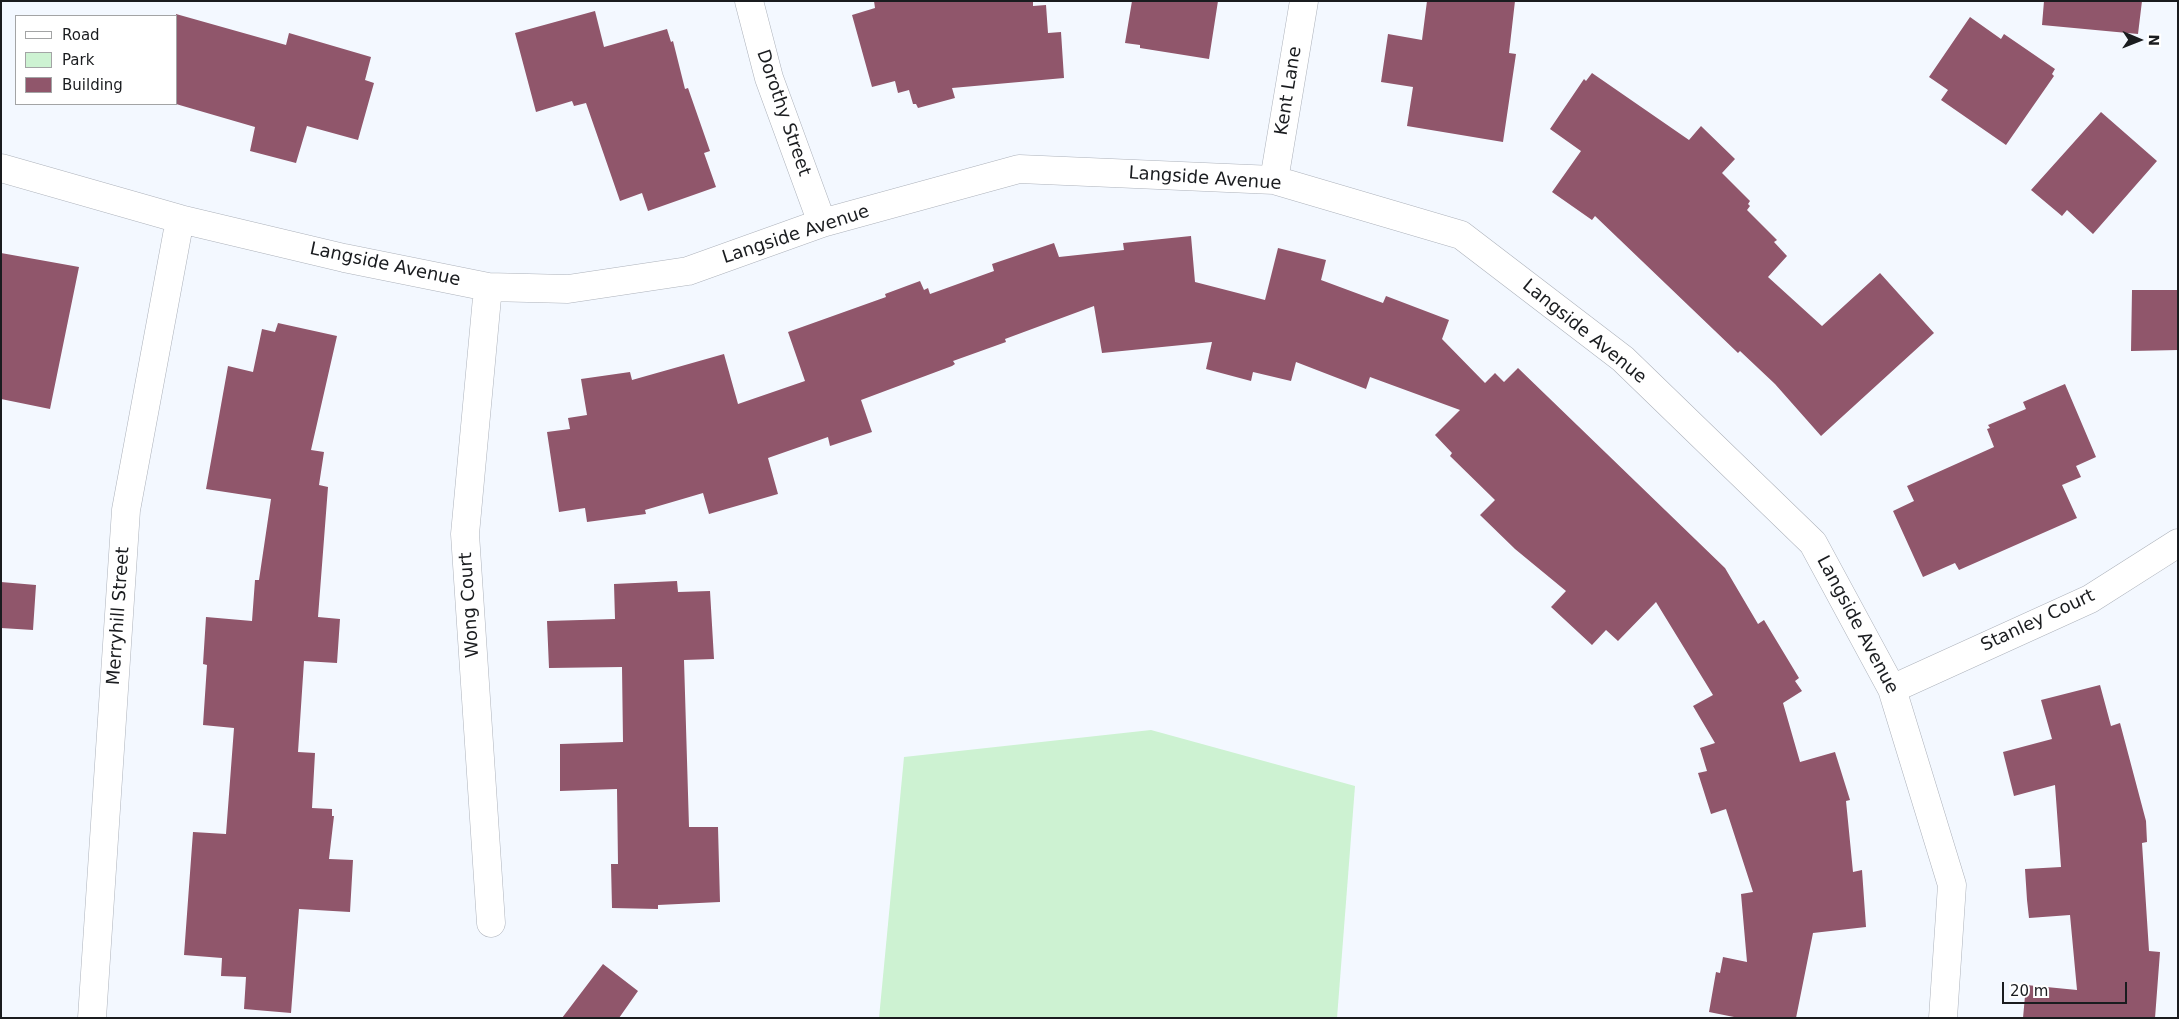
<!DOCTYPE html>
<html>
<head>
<meta charset="utf-8">
<style>
  body { margin:0 }
  #map { position:relative; width:2179px; height:1019px; overflow:hidden; background:#f3f8ff; font-family:"DejaVu Sans",sans-serif }
  canvas { display:block }
  .frame { position:absolute; inset:0; border:2px solid #1a1c1f; pointer-events:none }
  .legend { position:absolute; left:15px; top:15px; width:162px; height:90px; box-sizing:border-box; background:#fff; border:1px solid #a3a4a5; margin:0; padding:6px 9px; list-style:none; font-size:15px; color:#1a1c1f }
  .legend li { display:flex; align-items:center; gap:10px; height:25px }
  .legend b { width:25px; border:1px solid #a3a4a5 }
  .north { position:absolute; left:2114px; top:15px; width:50px; height:50px; -webkit-text-stroke:4px #fff; paint-order:stroke; rotate:91deg; font-size:14px; font-weight:700; line-height:20px; text-align:center; color:#1a1c1f }
  .north::after { content:''; display:block; margin:auto; width:18px; height:22px; background:#1a1c1f; clip-path:polygon(50% 0,100% 100%,50% 72%,0 100%) }
  .scale { position:absolute; left:2002px; top:982px; width:125px; height:22px; box-sizing:border-box; border:2px solid #1a1c1f; border-top:0; padding-left:6px; font-size:15px; line-height:18px; white-space:nowrap; color:#1a1c1f; -webkit-text-stroke:4px #fff; paint-order:stroke }
</style>
</head>
<body>
<div id="map">
<canvas width="2179" height="1019"></canvas>
<div class="frame"></div>
<ul class="legend">
<li><b style="height:6px;background:#fff"></b>Road</li>
<li><b style="height:14px;background:#cdf2d2"></b>Park</li>
<li><b style="height:14px;background:#90566b"></b>Building</li>
</ul>
<div class="north">N</div>
<div class="scale">20 m</div>
</div>
<script>
const ctx = document.querySelector('canvas').getContext('2d');
ctx.lineJoin = 'round';
function paint(path, color) {
  ctx.fillStyle = color;
  ctx.fill(path, 'evenodd');
}
function trace(path, color, width, dash) {
  ctx.strokeStyle = color;
  ctx.lineWidth = width;
  ctx.lineCap = dash ? 'butt' : 'round';
  ctx.setLineDash(dash || []);
  ctx.stroke(path);
}
function write(font, color, halo, rows, align = 'center') {
  ctx.font = font + ' "DejaVu Sans",sans-serif';
  ctx.lineWidth = 4;
  ctx.setLineDash([]);
  ctx.textBaseline = 'middle';
  ctx.strokeStyle = halo;
  ctx.fillStyle = color;
  for (const [text, x, y, turn = 0] of rows) {
    ctx.save();
    ctx.translate(x, y);
    ctx.rotate((+turn || 0) * Math.PI / 180);
    ctx.textAlign = isNaN(turn) ? turn : align;
    if (halo) ctx.strokeText(text, 0, 0);
    ctx.fillText(text, 0, 0);
    ctx.restore();
  }
}
paint(new Path2D(`
  M 1151,730 L 1355,786 L 1337,1018 L 879,1018 L 904,757 Z`), '#cdf2d2');
paint(new Path2D(`
  M 874,1 L 1033,1 L 1033,6 L 1046,5 L 1048,33 L 1061,32 L 1064,78 L 952,88 L 955,98 L 918,108 L 916,104 L 913,104 L 909,90 L 898,93 L 895,81 L 872,87 L 852,15 L 875,8 Z
  M 1132,1 L 1218,1 L 1209,59 L 1140,48 L 1140,45 L 1125,43 Z
  M 1427,1 L 1515,1 L 1509,53 L 1516,54 L 1503,142 L 1407,126 L 1413,87 L 1381,82 L 1388,34 L 1422,40 Z
  M 2044,1 L 2142,1 L 2138,34 L 2042,25 Z
  M 595,11 L 604,47 L 667,29 L 671,42 L 673,41 L 685,89 L 688,88 L 710,151 L 704,153 L 716,187 L 648,211 L 642,193 L 620,201 L 586,103 L 574,106 L 572,101 L 536,112 L 515,33 Z
  M 176,14 L 286,45 L 289,33 L 371,57 L 365,80 L 374,83 L 358,140 L 307,126 L 296,163 L 250,151 L 255,127 L 176,104 Z
  M 1970,17 L 2001,39 L 2004,34 L 2055,69 L 2052,74 L 2054,76 L 2006,145 L 1941,100 L 1948,90 L 1929,77 Z
  M 1592,73 L 1689,140 L 1701,126 L 1735,159 L 1722,173 L 1750,201 L 1748,204 L 1750,206 L 1747,210 L 1777,240 L 1774,242 L 1787,256 L 1768,277 L 1822,326 L 1880,273 L 1934,333 L 1821,436 L 1775,384 L 1740,351 L 1738,353 L 1595,216 L 1592,220 L 1552,192 L 1581,151 L 1550,129 L 1584,79 L 1586,81 Z
  M 2101,112 L 2157,161 L 2093,234 L 2067,210 L 2062,216 L 2031,190 Z
  M 1191,236 L 1195,282 L 1265,300 L 1278,248 L 1326,260 L 1321,280 L 1383,303 L 1386,296 L 1449,320 L 1442,339 L 1485,383 L 1495,373 L 1504,382 L 1518,368 L 1725,568 L 1758,624 L 1764,620 L 1799,678 L 1795,681 L 1802,691 L 1783,703 L 1800,762 L 1835,752 L 1850,800 L 1846,801 L 1853,872 L 1862,870 L 1866,927 L 1813,933 L 1796,1018 L 1739,1018 L 1709,1012 L 1716,972 L 1720,973 L 1723,957 L 1747,962 L 1741,894 L 1753,892 L 1726,809 L 1711,814 L 1698,773 L 1707,771 L 1700,748 L 1715,743 L 1693,706 L 1713,695 L 1656,602 L 1618,641 L 1606,630 L 1592,645 L 1551,607 L 1566,591 L 1515,549 L 1480,515 L 1495,500 L 1450,456 L 1452,453 L 1435,435 L 1460,410 L 1370,377 L 1366,389 L 1296,362 L 1291,381 L 1253,372 L 1251,381 L 1206,369 L 1212,342 L 1102,353 L 1094,306 L 1005,339 L 1006,342 L 953,361 L 955,364 L 952,366 L 861,400 L 872,432 L 830,446 L 828,437 L 768,458 L 778,494 L 709,514 L 703,493 L 645,510 L 646,514 L 587,522 L 585,508 L 559,512 L 547,432 L 570,429 L 568,418 L 587,415 L 581,379 L 630,372 L 632,380 L 724,354 L 738,404 L 805,381 L 788,332 L 886,297 L 885,294 L 920,281 L 924,290 L 928,288 L 930,294 L 994,271 L 992,264 L 1054,243 L 1059,257 L 1124,250 L 1123,243 Z
  M 1,253 L 79,267 L 50,409 L 1,399 Z
  M 2132,290 L 2178,290 L 2178,350 L 2131,351 Z
  M 278,323 L 337,336 L 311,450 L 324,452 L 319,485 L 328,487 L 318,617 L 340,619 L 337,663 L 304,661 L 298,752 L 315,753 L 312,808 L 332,809 L 332,816 L 334,816 L 329,859 L 353,860 L 350,912 L 299,909 L 291,1013 L 244,1009 L 246,977 L 221,976 L 222,958 L 184,955 L 193,832 L 226,834 L 234,728 L 203,725 L 207,665 L 203,664 L 206,617 L 252,621 L 255,580 L 259,580 L 271,499 L 206,489 L 228,366 L 253,372 L 262,329 L 275,332 Z
  M 2065,384 L 2096,457 L 2076,466 L 2081,477 L 2062,485 L 2077,518 L 1959,570 L 1955,563 L 1923,577 L 1893,511 L 1914,501 L 1907,486 L 1994,447 L 1987,429 L 1990,428 L 1988,425 L 2026,409 L 2023,402 Z
  M 677,581 L 678,592 L 710,591 L 714,659 L 684,660 L 689,827 L 718,827 L 720,902 L 658,905 L 658,909 L 612,908 L 611,864 L 618,864 L 617,789 L 560,791 L 560,744 L 623,742 L 622,667 L 549,668 L 547,621 L 615,619 L 614,584 Z
  M 1,582 L 36,585 L 33,630 L 1,628 Z
  M 2100,685 L 2111,726 L 2120,723 L 2146,821 L 2147,842 L 2142,843 L 2149,951 L 2160,952 L 2155,1018 L 2023,1018 L 2026,985 L 2077,990 L 2070,915 L 2029,918 L 2027,900 L 2025,869 L 2061,867 L 2055,785 L 2014,796 L 2003,752 L 2052,739 L 2041,700 Z
  M 603,964 L 638,991 L 619,1018 L 562,1018 Z`), '#90566b');
const minor = new Path2D(`
  M 749,1 L 769,78 L 822,223
  M 1,168 L 180,219 L 344,258 L 488,287 L 568,289 L 688,271 L 822,223 L 1019,169 L 1274,180 L 1461,235 L 1623,359 L 1813,543 L 1892,689 L 1952,885 L 1943,1018
  M 1274,180 L 1304,1
  M 488,287 L 465,534 L 491,923
  M 1892,689 L 2090,599 L 2178,543
  M 92,1018 L 126,510 L 180,219`);
trace(minor, '#adb2bb', 29);
trace(minor, '#fff', 28);
write('18px', '#1a1c1f', '#fff', [
  ["Kent Lane",1289,91,-81],
  ["Dorothy Street",783,113,71],
  ["Langside Avenue",1205,179,4],
  ["Langside Avenue",796,235,-18],
  ["Langside Avenue",385,265,12],
  ["Langside Avenue",1584,332,39],
  ["Wong Court",470,605,-94],
  ["Merryhill Street",119,616,-86],
  ["Stanley Court",2038,621,-25],
  ["Langside Avenue",1857,625,62]
]);
</script>
</body>
</html>
